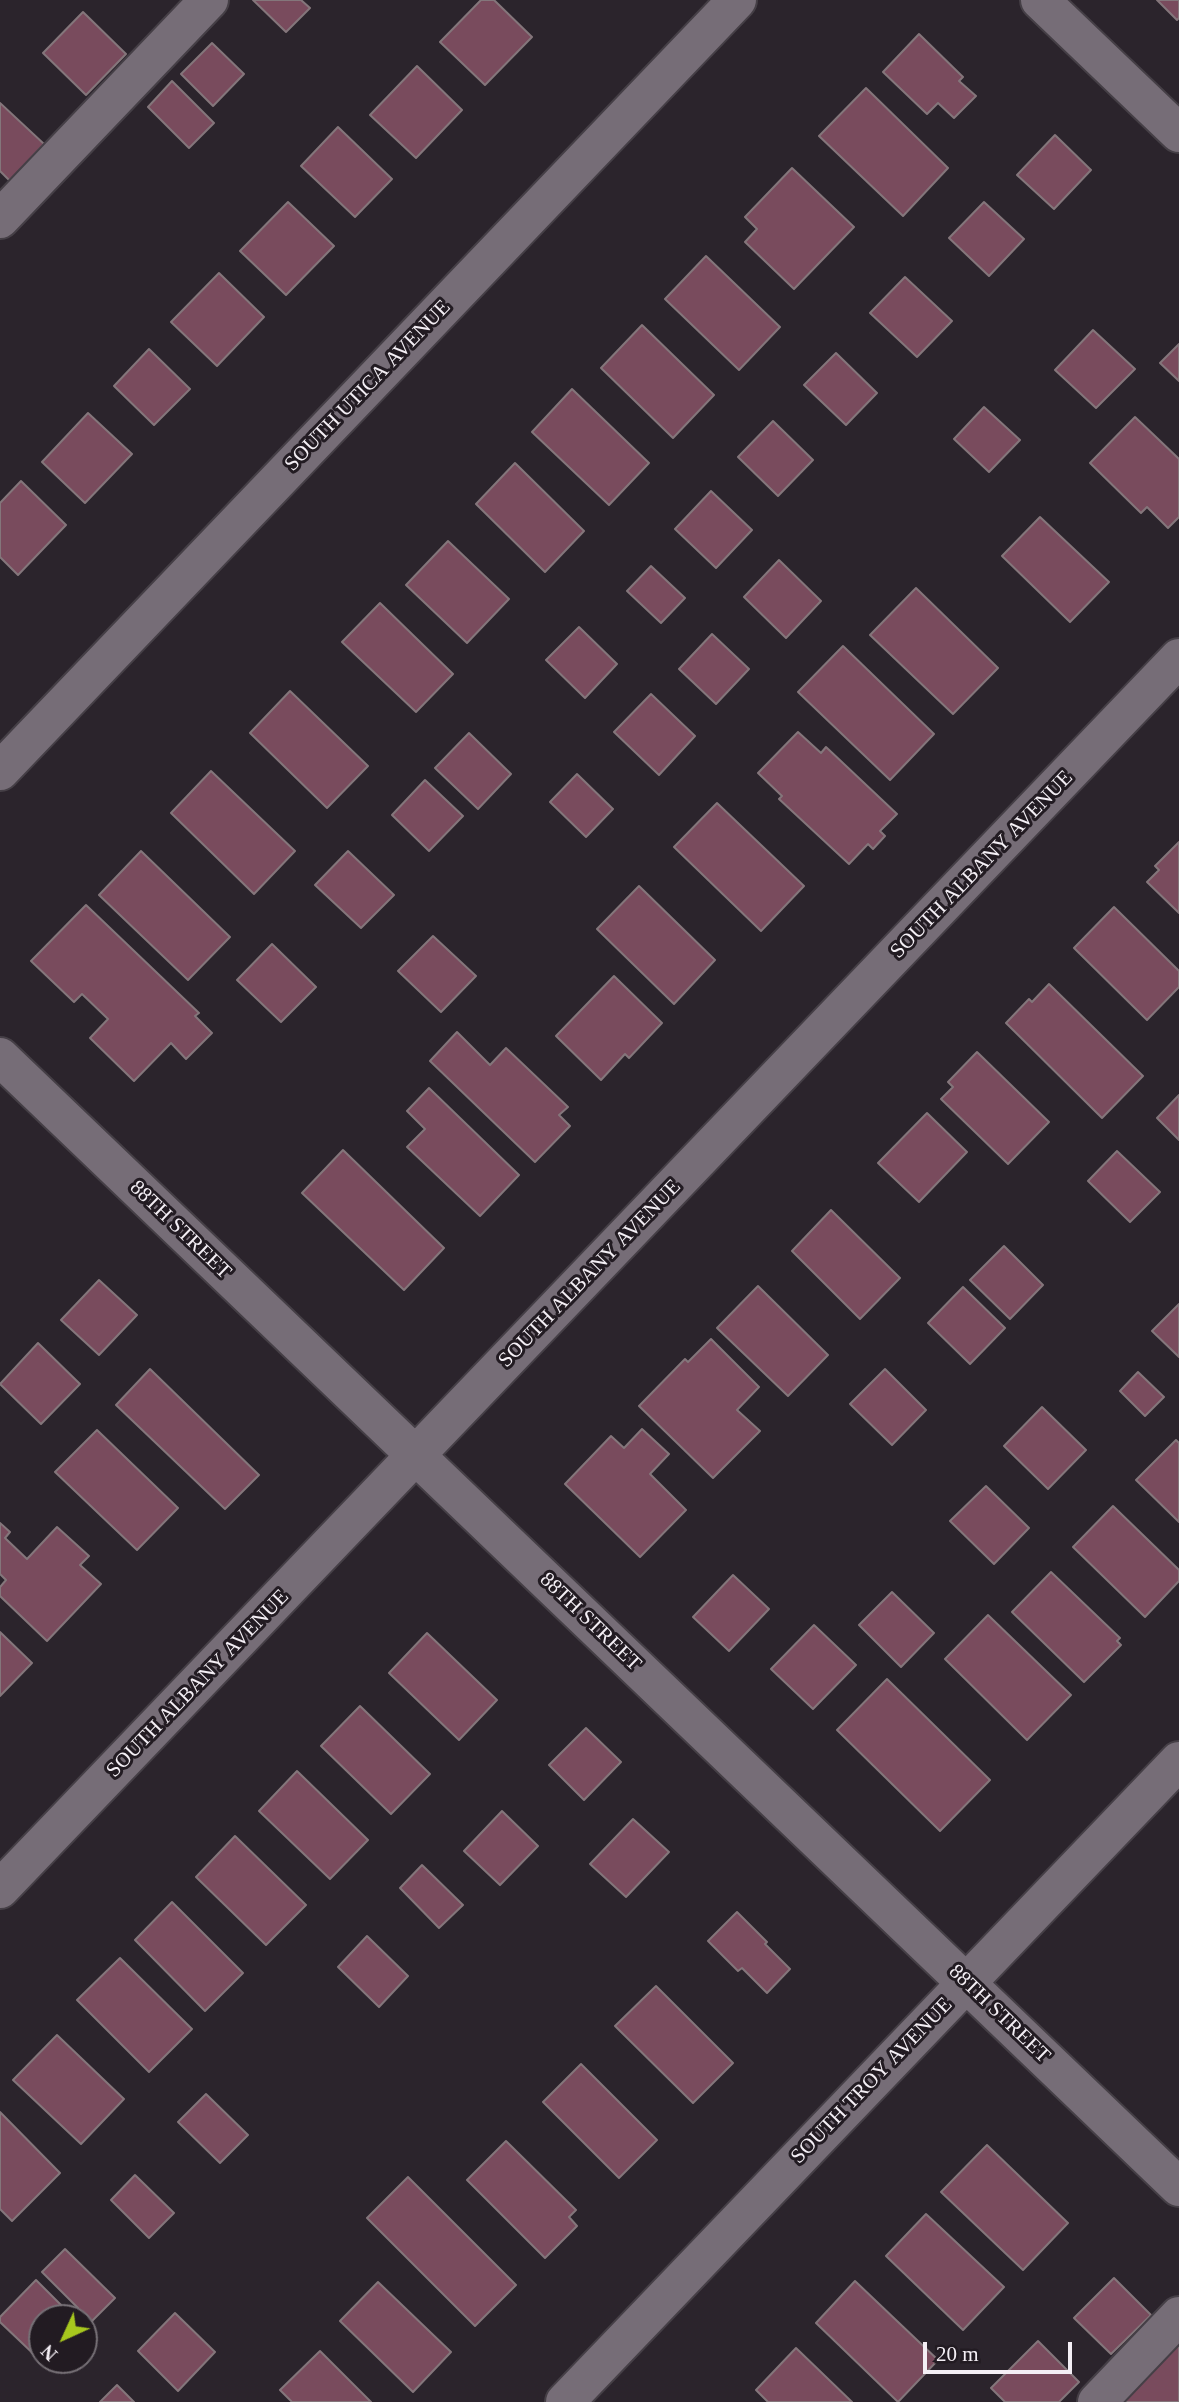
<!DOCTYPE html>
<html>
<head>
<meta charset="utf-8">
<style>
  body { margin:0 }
  #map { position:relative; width:1179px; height:2402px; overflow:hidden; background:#2b242c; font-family:"Times New Roman",serif }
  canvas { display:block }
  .north { position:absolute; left:28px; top:2304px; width:70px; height:70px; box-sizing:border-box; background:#221b22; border:2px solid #767076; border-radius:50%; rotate:225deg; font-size:19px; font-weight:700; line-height:28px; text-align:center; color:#f4eff5 }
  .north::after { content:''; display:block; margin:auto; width:24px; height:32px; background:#a7c71e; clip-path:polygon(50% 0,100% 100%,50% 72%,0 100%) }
  .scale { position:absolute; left:923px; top:2342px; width:149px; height:32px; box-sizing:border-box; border:4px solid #f4eff5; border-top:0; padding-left:9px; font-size:21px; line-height:24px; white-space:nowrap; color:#f4eff5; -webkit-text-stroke:5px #221b22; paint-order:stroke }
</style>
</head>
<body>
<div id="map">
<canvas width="1179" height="2402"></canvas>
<div class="north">N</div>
<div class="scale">20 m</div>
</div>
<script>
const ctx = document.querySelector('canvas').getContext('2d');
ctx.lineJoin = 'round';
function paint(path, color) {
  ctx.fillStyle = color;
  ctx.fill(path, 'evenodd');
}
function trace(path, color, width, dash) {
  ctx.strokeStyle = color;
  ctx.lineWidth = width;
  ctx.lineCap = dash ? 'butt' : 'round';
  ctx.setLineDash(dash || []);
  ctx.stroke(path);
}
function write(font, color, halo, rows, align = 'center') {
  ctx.font = font + ' "Times New Roman",serif';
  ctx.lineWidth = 6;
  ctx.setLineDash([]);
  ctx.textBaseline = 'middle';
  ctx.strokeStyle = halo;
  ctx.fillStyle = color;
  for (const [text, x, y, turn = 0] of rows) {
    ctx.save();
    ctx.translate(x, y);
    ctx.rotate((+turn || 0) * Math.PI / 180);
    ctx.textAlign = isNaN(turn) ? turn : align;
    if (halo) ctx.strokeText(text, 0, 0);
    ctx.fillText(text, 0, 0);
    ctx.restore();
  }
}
const building = new Path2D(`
  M 253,0 L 301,0 L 310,8 L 286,32 Z
  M 481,0 L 494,0 L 532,37 L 485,85 L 440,42 Z
  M 1157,0 L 1179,0 L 1179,18 L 1177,20 Z
  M 83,12 L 126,54 L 86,95 L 43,53 Z
  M 919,34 L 963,77 L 959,81 L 976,96 L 954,118 L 938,103 L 927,114 L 883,72 Z
  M 212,43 L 244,74 L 213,106 L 181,74 Z
  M 417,66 L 462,110 L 416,158 L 370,115 Z
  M 172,81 L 214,123 L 189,148 L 148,107 Z
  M 866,88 L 948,168 L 903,216 L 819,136 Z
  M 0,103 L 44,144 L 10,181 L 0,171 Z
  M 338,127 L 392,179 L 355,217 L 301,166 Z
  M 1055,135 L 1091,170 L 1054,209 L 1017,175 Z
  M 792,168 L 854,227 L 794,289 L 745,242 L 757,229 L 745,217 Z
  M 288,202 L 334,246 L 286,295 L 240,251 Z
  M 984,202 L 1024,239 L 989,276 L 949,238 Z
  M 706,256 L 780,327 L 739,370 L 665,299 Z
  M 219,273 L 264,317 L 217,366 L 171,322 Z
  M 905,277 L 952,321 L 917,357 L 870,313 Z
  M 642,325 L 714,395 L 673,438 L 601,368 Z
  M 1093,330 L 1135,369 L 1096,408 L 1055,370 Z
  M 1179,344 L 1179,381 L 1160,363 Z
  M 149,349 L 190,389 L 154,425 L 114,386 Z
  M 836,353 L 877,393 L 846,425 L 804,385 Z
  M 572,389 L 649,463 L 609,505 L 532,432 Z
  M 984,407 L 1020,440 L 989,472 L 954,439 Z
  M 88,413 L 132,454 L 85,503 L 42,462 Z
  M 1135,417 L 1179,459 L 1179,517 L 1168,528 L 1147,507 L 1141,513 L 1090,463 Z
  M 773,421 L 813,460 L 778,496 L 738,457 Z
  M 515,463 L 584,531 L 545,572 L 476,504 Z
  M 21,481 L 66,525 L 18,575 L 0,557 L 0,503 Z
  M 711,491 L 752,530 L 716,568 L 675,529 Z
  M 1040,517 L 1109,582 L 1070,622 L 1002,556 Z
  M 448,541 L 509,599 L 467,643 L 406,585 Z
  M 779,560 L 821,601 L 786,638 L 744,597 Z
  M 651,566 L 685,598 L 661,623 L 627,591 Z
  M 916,588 L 998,668 L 953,714 L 870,635 Z
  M 380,603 L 453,674 L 416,712 L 342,642 Z
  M 579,627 L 617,664 L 585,698 L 546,660 Z
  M 712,634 L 749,669 L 716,704 L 679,669 Z
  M 843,646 L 934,734 L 890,780 L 798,692 Z
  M 290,691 L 368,766 L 327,808 L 250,733 Z
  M 651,694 L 695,736 L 659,775 L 614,732 Z
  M 798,732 L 821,753 L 826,747 L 897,814 L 880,831 L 885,836 L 873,849 L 868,844 L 849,864 L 779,799 L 782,796 L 758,773 Z
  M 469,733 L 511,774 L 478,809 L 435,768 Z
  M 211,771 L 295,851 L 254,894 L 171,813 Z
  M 577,774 L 613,809 L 586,837 L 550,802 Z
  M 425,780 L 463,816 L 429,851 L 392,815 Z
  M 717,803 L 804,886 L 761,931 L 674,847 Z
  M 1179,842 L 1179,913 L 1147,882 L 1159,870 L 1155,866 Z
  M 141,851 L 230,937 L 188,980 L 99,895 Z
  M 348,851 L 394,895 L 361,928 L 315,885 Z
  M 639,886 L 715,960 L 674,1004 L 597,929 Z
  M 86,905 L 199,1013 L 195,1016 L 212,1033 L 186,1059 L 171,1043 L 134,1081 L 90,1038 L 108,1019 L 82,994 L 74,1002 L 31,961 Z
  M 1114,907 L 1179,971 L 1179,987 L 1147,1020 L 1074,948 Z
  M 433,936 L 476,976 L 441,1012 L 398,971 Z
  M 272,944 L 316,987 L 281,1022 L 237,980 Z
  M 614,976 L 662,1023 L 629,1058 L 625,1054 L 601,1080 L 556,1036 Z
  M 1049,984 L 1143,1076 L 1102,1118 L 1006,1023 L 1029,999 L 1032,1002 Z
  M 457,1032 L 490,1065 L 506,1048 L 568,1107 L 559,1115 L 570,1126 L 535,1162 L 430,1061 Z
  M 977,1052 L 1049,1122 L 1008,1164 L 941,1099 L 953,1087 L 948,1082 Z
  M 429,1088 L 519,1175 L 480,1216 L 407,1147 L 425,1129 L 407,1111 Z
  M 1179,1095 L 1179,1140 L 1157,1118 Z
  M 927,1113 L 967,1152 L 919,1202 L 878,1163 Z
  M 343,1150 L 444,1248 L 404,1290 L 302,1193 Z
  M 1117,1151 L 1160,1192 L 1130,1222 L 1088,1181 Z
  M 831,1210 L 900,1278 L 860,1319 L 792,1251 Z
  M 1004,1246 L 1043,1285 L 1010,1319 L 970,1280 Z
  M 99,1280 L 137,1315 L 99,1355 L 61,1320 Z
  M 758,1286 L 828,1355 L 788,1396 L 717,1328 Z
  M 963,1287 L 1005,1328 L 970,1364 L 928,1323 Z
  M 1179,1304 L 1179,1357 L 1152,1331 Z
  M 711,1339 L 759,1387 L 737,1410 L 760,1431 L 713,1478 L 639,1406 L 685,1359 L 688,1362 Z
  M 38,1343 L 80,1384 L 41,1424 L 0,1384 Z
  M 150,1369 L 259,1475 L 225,1509 L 116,1405 Z
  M 885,1369 L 926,1410 L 892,1445 L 850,1404 Z
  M 1138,1372 L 1164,1397 L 1145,1416 L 1120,1391 Z
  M 1042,1407 L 1086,1450 L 1048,1489 L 1004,1446 Z
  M 642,1429 L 669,1454 L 650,1474 L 686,1510 L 640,1557 L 565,1484 L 611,1436 L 624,1448 Z
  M 97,1430 L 178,1508 L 137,1550 L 55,1472 Z
  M 1176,1440 L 1179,1443 L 1179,1522 L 1136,1480 Z
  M 986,1486 L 1029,1528 L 994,1564 L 950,1521 Z
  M 1113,1506 L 1179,1570 L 1179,1581 L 1145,1617 L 1073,1547 Z
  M 0,1523 L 10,1532 L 5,1538 L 27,1559 L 57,1527 L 89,1556 L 80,1565 L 101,1584 L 47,1641 L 0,1596 L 0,1587 L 6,1580 L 0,1574 Z
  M 1051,1572 L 1120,1638 L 1117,1641 L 1121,1645 L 1084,1682 L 1012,1612 Z
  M 733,1575 L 769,1609 L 729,1651 L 693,1617 Z
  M 892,1592 L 934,1633 L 901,1667 L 859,1625 Z
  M 988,1615 L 1071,1695 L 1027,1740 L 945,1659 Z
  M 814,1625 L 856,1665 L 813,1709 L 771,1669 Z
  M 0,1632 L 32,1663 L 0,1696 Z
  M 427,1633 L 497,1700 L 459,1740 L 389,1673 Z
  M 887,1679 L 990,1780 L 940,1831 L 837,1730 Z
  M 360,1706 L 430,1774 L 391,1814 L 321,1746 Z
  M 586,1728 L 621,1762 L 584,1800 L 549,1765 Z
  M 297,1771 L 368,1840 L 330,1879 L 259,1811 Z
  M 502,1811 L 538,1846 L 500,1885 L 464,1851 Z
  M 633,1819 L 669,1852 L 626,1897 L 590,1864 Z
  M 235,1836 L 306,1905 L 266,1945 L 196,1877 Z
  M 422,1865 L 463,1905 L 439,1928 L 400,1888 Z
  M 172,1902 L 243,1973 L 205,2011 L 135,1940 Z
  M 737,1912 L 767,1942 L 765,1944 L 790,1969 L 767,1993 L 742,1968 L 738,1971 L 708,1941 Z
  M 367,1936 L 408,1976 L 379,2007 L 338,1967 Z
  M 120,1958 L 192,2029 L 149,2072 L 77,2000 Z
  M 656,1986 L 733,2063 L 693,2103 L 615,2026 Z
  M 57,2035 L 124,2099 L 81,2144 L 13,2080 Z
  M 581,2064 L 657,2140 L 619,2178 L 543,2102 Z
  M 206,2094 L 248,2135 L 220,2163 L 178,2122 Z
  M 0,2112 L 60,2173 L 12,2221 L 0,2209 Z
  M 506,2141 L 576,2210 L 569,2217 L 577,2226 L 545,2258 L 467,2180 Z
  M 987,2145 L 1068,2223 L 1023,2270 L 941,2192 Z
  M 135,2175 L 174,2213 L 149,2238 L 111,2200 Z
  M 408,2177 L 516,2285 L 475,2326 L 367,2218 Z
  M 926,2214 L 1004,2287 L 963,2330 L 886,2256 Z
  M 65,2249 L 115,2298 L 88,2325 L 84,2318 L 74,2311 L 78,2308 L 42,2272 Z
  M 1114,2278 L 1151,2315 L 1111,2354 L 1074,2318 Z
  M 36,2280 L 74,2318 L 42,2318 L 42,2360 L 44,2360 L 42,2362 L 0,2322 L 0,2317 Z
  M 855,2281 L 938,2360 L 898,2402 L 816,2323 Z
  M 378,2282 L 451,2352 L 413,2392 L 340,2321 Z
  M 175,2313 L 215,2352 L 178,2391 L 138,2351 Z
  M 1038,2341 L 1079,2382 L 1059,2402 L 1005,2402 L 991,2388 Z
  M 1179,2342 L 1179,2402 L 1114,2402 Z
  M 796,2348 L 852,2402 L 768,2402 L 756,2390 Z
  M 320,2351 L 371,2402 L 292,2402 L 280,2390 Z
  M 117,2385 L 134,2402 L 100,2402 Z`);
paint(building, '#794b5d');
trace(building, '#84767b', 2);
const minor = new Path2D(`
  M 1040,0 L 1179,133
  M 0,219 L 209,0
  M 0,771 L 737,0
  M 0,1057 L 1179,2187
  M 0,1889 L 1179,658
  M 565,2402 L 1179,1761
  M 1097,2402 L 1179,2316`);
trace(minor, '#453f46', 42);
trace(minor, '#766d77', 38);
write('21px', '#f4eff5', '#221b22', [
  ["SOUTH UTICA AVENUE",368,386,-46],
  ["SOUTH ALBANY AVENUE",982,865,-46],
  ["88TH STREET",180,1230,44],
  ["SOUTH ALBANY AVENUE",590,1274,-46],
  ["88TH STREET",590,1622,44],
  ["SOUTH ALBANY AVENUE",198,1684,-46],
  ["88TH STREET",999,2014,44],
  ["SOUTH TROY AVENUE",872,2081,-46]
]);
</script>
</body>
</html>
